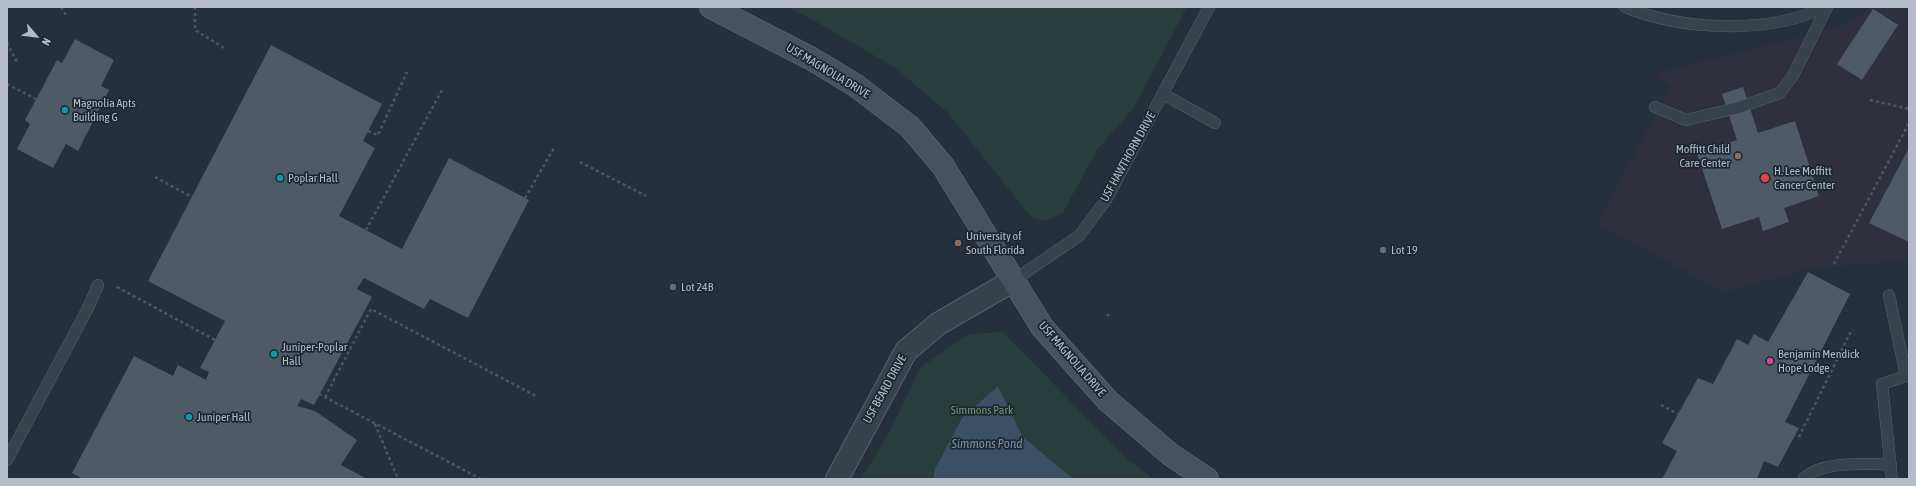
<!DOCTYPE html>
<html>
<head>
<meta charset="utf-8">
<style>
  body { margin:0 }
  #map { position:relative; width:1916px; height:486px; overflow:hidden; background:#24303b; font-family:"Asap Condensed",sans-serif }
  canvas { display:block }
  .frame { position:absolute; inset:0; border:8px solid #b4bdc7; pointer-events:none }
  .north { position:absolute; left:16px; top:16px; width:40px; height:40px; -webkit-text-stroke:3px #1d2730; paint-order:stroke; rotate:118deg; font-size:11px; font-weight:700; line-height:16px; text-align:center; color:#b4bdc7 }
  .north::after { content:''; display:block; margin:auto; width:14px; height:18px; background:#b4bdc7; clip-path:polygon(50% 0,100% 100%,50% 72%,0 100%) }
</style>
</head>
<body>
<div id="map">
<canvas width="1916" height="486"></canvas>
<div class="frame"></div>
<div class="north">N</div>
</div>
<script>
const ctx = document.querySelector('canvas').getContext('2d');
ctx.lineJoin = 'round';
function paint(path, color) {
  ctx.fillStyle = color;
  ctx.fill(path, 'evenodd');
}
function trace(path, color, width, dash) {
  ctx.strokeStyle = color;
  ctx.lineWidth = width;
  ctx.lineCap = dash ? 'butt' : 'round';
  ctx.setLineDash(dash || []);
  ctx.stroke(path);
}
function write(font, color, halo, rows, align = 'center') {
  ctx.font = font + ' "Asap Condensed",sans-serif';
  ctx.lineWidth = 3.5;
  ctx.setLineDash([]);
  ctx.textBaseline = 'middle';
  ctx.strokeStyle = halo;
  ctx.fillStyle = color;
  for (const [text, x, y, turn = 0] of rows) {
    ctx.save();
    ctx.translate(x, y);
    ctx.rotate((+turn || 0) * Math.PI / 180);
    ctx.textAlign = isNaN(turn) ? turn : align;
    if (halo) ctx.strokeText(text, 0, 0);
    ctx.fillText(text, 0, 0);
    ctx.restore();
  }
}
paint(new Path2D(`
  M 1872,7 L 1909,7 L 1909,261 L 1813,268 L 1725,292 L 1596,225 L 1671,85 L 1652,74 L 1839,27 Z`), '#30303d');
paint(new Path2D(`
  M 788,7 L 1187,7 L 1133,109 L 1097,150 L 1062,214 L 1043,221 L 1031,217 L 948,113 L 894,67 L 827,28 Z
  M 1003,332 L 1127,459 L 1154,479 L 861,479 L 885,440 L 921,367 L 968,334 Z`), '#273e3d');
paint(new Path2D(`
  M 998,386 L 1022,436 L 1073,479 L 933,479 L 935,469 L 962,418 Z`), '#3b5063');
paint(new Path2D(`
  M 1873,9 L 1898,25 L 1862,80 L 1837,64 Z
  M 75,39 L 114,60 L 101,86 L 109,90 L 78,151 L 66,144 L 53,168 L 17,149 L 30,124 L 25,120 L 57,60 L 62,63 Z
  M 271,45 L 382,104 L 363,141 L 375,148 L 339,216 L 402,249 L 449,158 L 529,200 L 468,318 L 430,299 L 424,309 L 364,278 L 357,289 L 372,297 L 314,405 L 301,399 L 297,406 L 315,411 L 357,440 L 341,465 L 367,479 L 83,479 L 72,473 L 134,356 L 173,376 L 178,365 L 206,380 L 209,372 L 200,368 L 225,321 L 148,281 Z
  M 1743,87 L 1758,133 L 1795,121 L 1819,196 L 1784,208 L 1789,222 L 1763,231 L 1759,217 L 1722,229 L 1697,153 L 1737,140 L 1722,94 Z
  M 1909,148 L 1909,242 L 1869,223 Z
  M 1808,272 L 1850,294 L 1785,422 L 1799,428 L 1778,467 L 1764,461 L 1757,479 L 1662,479 L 1677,451 L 1662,443 L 1698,378 L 1713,384 L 1737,339 L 1748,345 L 1754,334 L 1768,342 Z`), '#4e5b67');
const lane = new Path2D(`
  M 1625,7 C 1681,30 1769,35 1824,7
  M 1163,94 L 1215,123
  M 1655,107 L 1686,120 L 1737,108 L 1780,93 L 1792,77 L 1827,7
  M 1014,280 L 1079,236 L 1106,200 L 1209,7
  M 1889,295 L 1906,376
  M 7,460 L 88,308 L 98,285
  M 1804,478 C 1823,460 1866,465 1891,464
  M 1892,479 L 1882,384 L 1909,375`);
const street = new Path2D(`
  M 837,479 L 906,351 L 938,324 L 1014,280`);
const secondary = new Path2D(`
  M 711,7 L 812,59 L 855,85 L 910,127 L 943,166 L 1042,327 L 1108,401 L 1171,455 L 1207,479`);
trace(lane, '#566069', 12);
trace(street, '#566069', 24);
trace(secondary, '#566069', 24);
trace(new Path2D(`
  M 61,7 L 66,15
  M 195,7 L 195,30 L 224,48
  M 7,43 L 17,62
  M 7,84 L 36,99
  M 1870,100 L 1909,109
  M 368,131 L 378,135 L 407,72
  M 580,162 L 646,196
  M 155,177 L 192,197
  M 525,198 L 554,148
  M 366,230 L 442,90
  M 1834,264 L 1909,123
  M 117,287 L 215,340
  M 1107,316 L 1111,313
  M 319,394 L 481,479
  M 325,397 L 371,309 L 538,397
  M 1661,405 L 1678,414
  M 375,424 L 398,479
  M 1799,437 L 1852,329`), '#465a5a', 2.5, [3, 3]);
trace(lane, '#38424b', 11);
trace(street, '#38424b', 22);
trace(secondary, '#46525e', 22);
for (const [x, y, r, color] of [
  [65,110,4,"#0f9aa8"],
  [1738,156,4,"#8d6e63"],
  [280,178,4,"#0f9aa8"],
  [1765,178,5,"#e0444e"],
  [958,243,4,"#8d6e63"],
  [1383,250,4,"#5c6f8a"],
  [673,287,4,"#5c6f8a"],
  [274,354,4,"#0f9aa8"],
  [1770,361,4,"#d1479c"],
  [189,417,4,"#0f9aa8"]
]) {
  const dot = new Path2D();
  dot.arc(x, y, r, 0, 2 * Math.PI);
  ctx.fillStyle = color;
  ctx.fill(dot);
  trace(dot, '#1d2730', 1.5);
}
write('12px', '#b4bdc7', '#1d2730', [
  ["USF MAGNOLIA DRIVE",828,71,31],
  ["USF HAWTHORN DRIVE",1128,157,-61],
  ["USF MAGNOLIA DRIVE",1072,359,49],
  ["USF BEARD DRIVE",885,389,-61]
]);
write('12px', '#b4bdc7', '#1d2730', [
  ["Magnolia Apts",73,103],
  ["Building G",73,117],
  ["Moffitt Child",1730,149,"right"],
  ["Care Center",1730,163,"right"],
  ["H. Lee Moffitt",1774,171],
  ["Cancer Center",1774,185],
  ["Poplar Hall",288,178],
  ["University of",966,236],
  ["South Florida",966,250],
  ["Lot 19",1391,250],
  ["Lot 24B",681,287],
  ["Juniper-Poplar",282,347],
  ["Hall",282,361],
  ["Benjamin Mendick",1778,354],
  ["Hope Lodge",1778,368],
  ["Juniper Hall",197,417]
], 'left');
write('12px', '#6c9671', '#1d2730', [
  ["Simmons Park",982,410]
]);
write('italic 13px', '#7691a8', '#1d2730', [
  ["Simmons Pond",987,444]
]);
</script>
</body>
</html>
